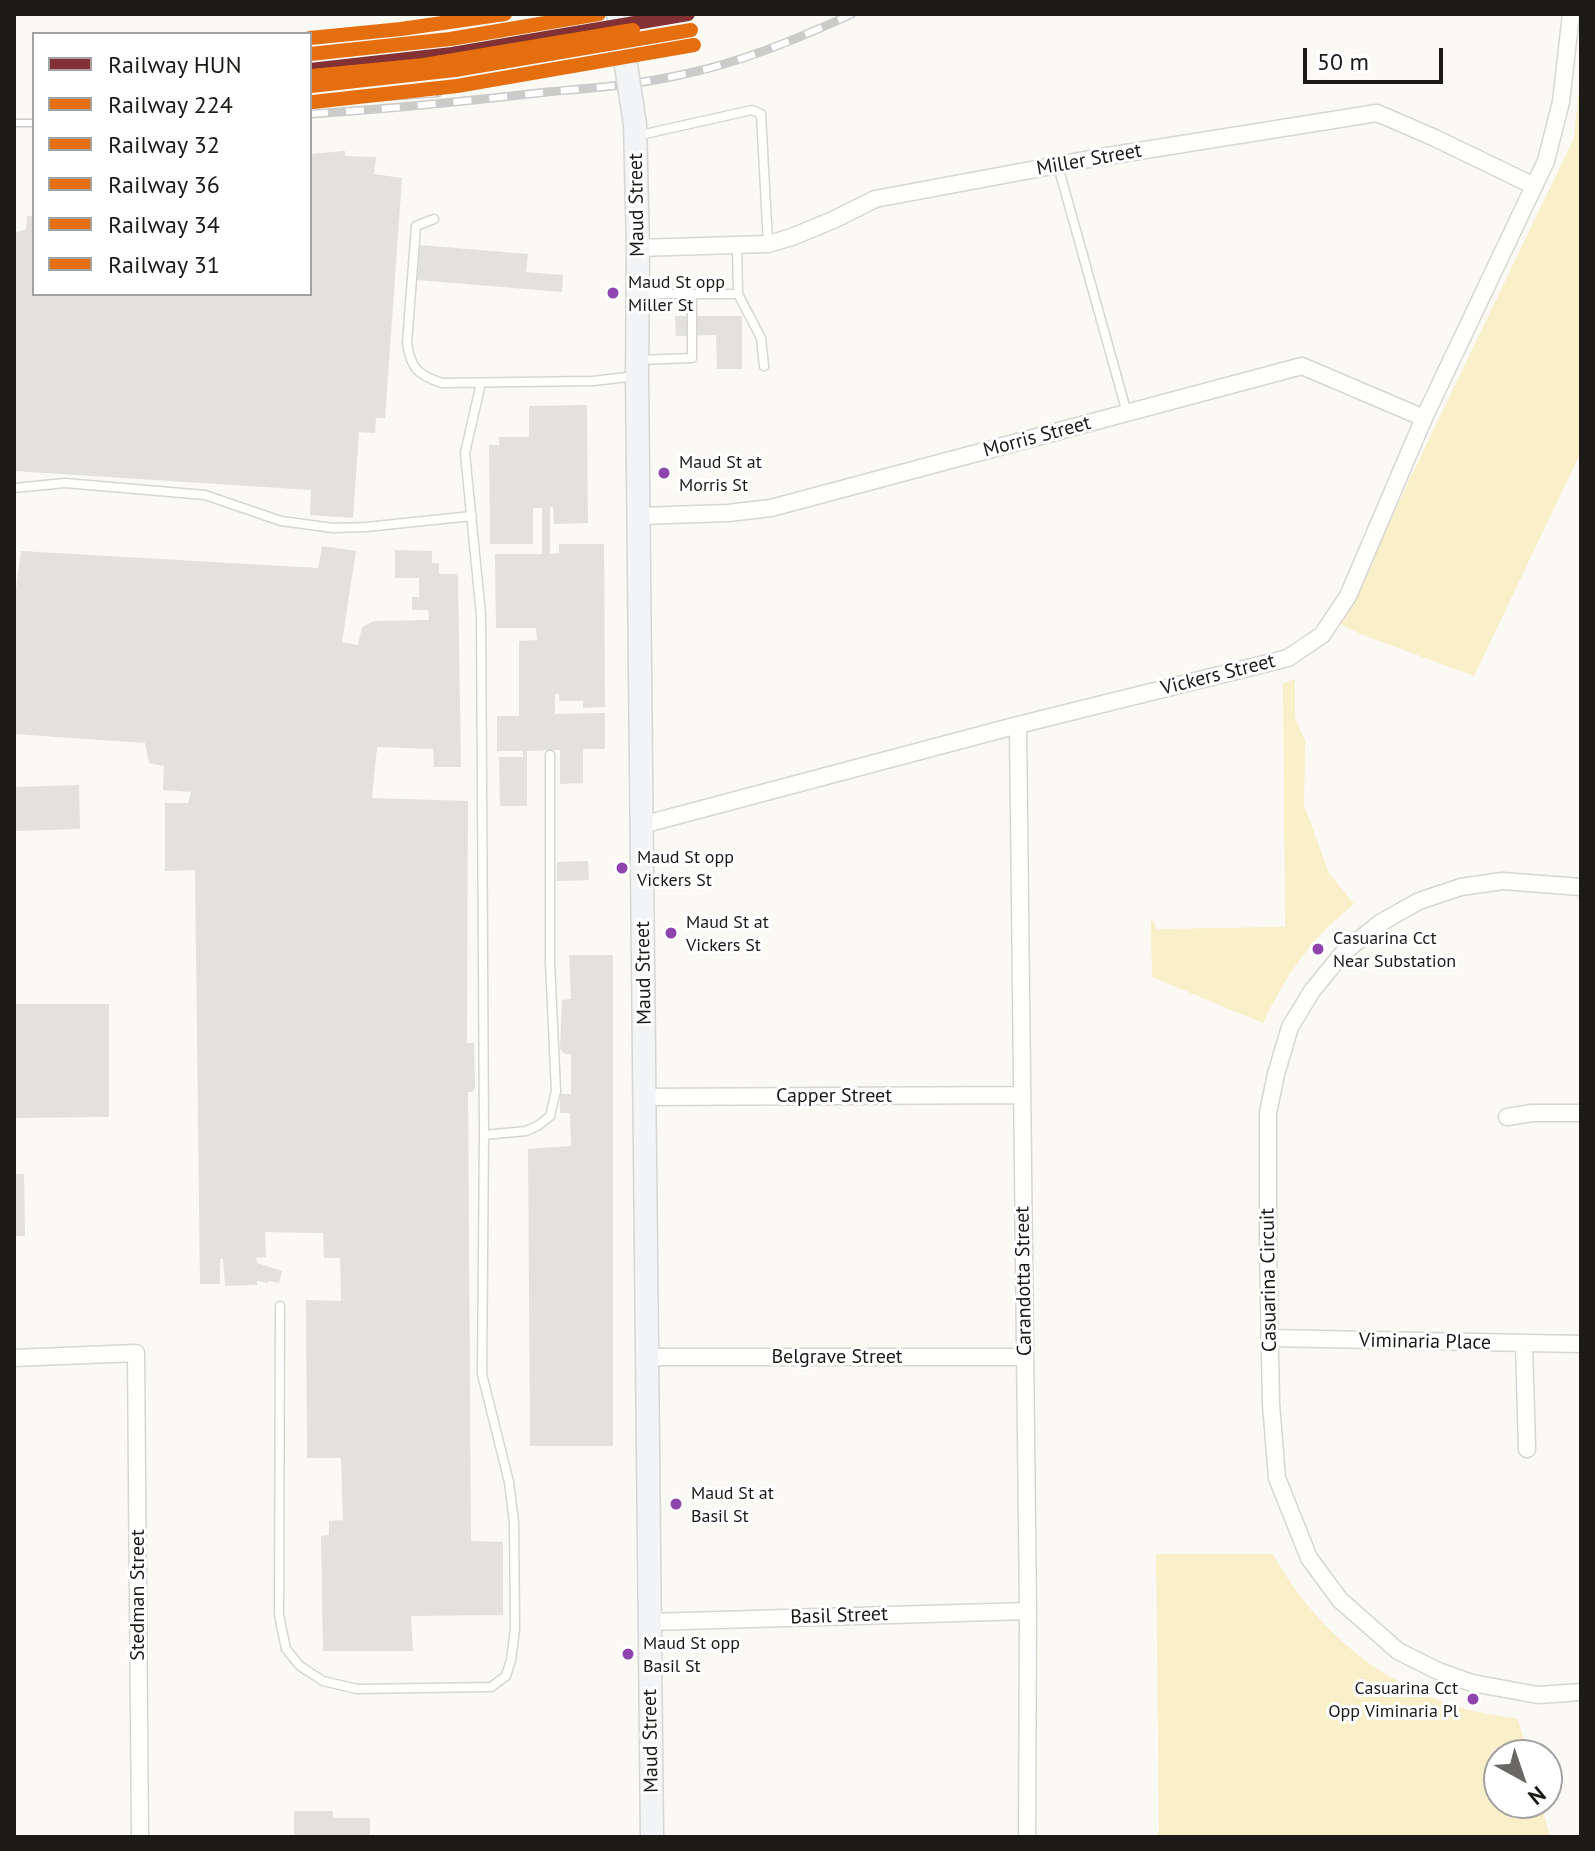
<!DOCTYPE html>
<html>
<head>
<meta charset="utf-8">
<style>
  body { margin:0 }
  #map { position:relative; width:1595px; height:1851px; overflow:hidden; background:#faf9f4; font-family:"PT Sans",sans-serif }
  canvas { display:block }
  .frame { position:absolute; inset:0; border:16px solid #1b1a17; pointer-events:none }
  .legend { position:absolute; left:32px; top:32px; width:280px; height:264px; box-sizing:border-box; background:#fff; border:2px solid #a4a3a2; margin:0; padding:10px 14px; list-style:none; font-size:24px; color:#1b1a17 }
  .legend li { display:flex; align-items:center; gap:16px; height:40px }
  .legend b { width:40px; border:2px solid #a4a3a2 }
  .north { position:absolute; left:1483px; top:1739px; width:80px; height:80px; box-sizing:border-box; background:#fff; border:2px solid #a4a3a2; border-radius:50%; rotate:140deg; font-size:22px; font-weight:700; line-height:32px; text-align:center; color:#1b1a17 }
  .north::after { content:''; display:block; margin:auto; width:28px; height:36px; background:#696864; clip-path:polygon(50% 0,100% 100%,50% 72%,0 100%) }
  .scale { position:absolute; left:1303px; top:48px; width:140px; height:36px; box-sizing:border-box; border:4px solid #1b1a17; border-top:0; padding-left:10px; font-size:24px; line-height:28px; white-space:nowrap; color:#1b1a17; -webkit-text-stroke:6px #fff; paint-order:stroke }
</style>
</head>
<body>
<div id="map">
<canvas width="1595" height="1851"></canvas>
<div class="frame"></div>
<ul class="legend">
<li><b style="height:10px;background:#833134"></b>Railway HUN</li>
<li><b style="height:10px;background:#e56e0f"></b>Railway 224</li>
<li><b style="height:10px;background:#e56e0f"></b>Railway 32</li>
<li><b style="height:10px;background:#e56e0f"></b>Railway 36</li>
<li><b style="height:10px;background:#e56e0f"></b>Railway 34</li>
<li><b style="height:10px;background:#e56e0f"></b>Railway 31</li>
</ul>
<div class="north">N</div>
<div class="scale">50 m</div>
</div>
<script>
const ctx = document.querySelector('canvas').getContext('2d');
ctx.lineJoin = 'round';
function paint(path, color) {
  ctx.fillStyle = color;
  ctx.fill(path, 'evenodd');
}
function trace(path, color, width, dash) {
  ctx.strokeStyle = color;
  ctx.lineWidth = width;
  ctx.lineCap = dash ? 'butt' : 'round';
  ctx.setLineDash(dash || []);
  ctx.stroke(path);
}
function write(font, color, halo, rows, align = 'center') {
  ctx.font = font + ' "PT Sans",sans-serif';
  ctx.lineWidth = 6;
  ctx.setLineDash([]);
  ctx.textBaseline = 'middle';
  ctx.strokeStyle = halo;
  ctx.fillStyle = color;
  for (const [text, x, y, turn = 0] of rows) {
    ctx.save();
    ctx.translate(x, y);
    ctx.rotate((+turn || 0) * Math.PI / 180);
    ctx.textAlign = isNaN(turn) ? turn : align;
    if (halo) ctx.strokeText(text, 0, 0);
    ctx.fillText(text, 0, 0);
    ctx.restore();
  }
}
paint(new Path2D(`
  M 1581,72 L 1581,452 L 1474,676 L 1363,635 L 1340,624 L 1574,138 Z
  M 1295,679 L 1295,717 L 1305,741 L 1304,805 L 1329,873 L 1354,904 C 1310,940 1287,973 1263,1023 L 1152,977 L 1151,920 L 1155,922 L 1156,929 L 1285,927 L 1283,683 Z
  M 1273,1554 C 1312,1625 1375,1680 1452,1705 C 1474,1712 1496,1716 1518,1719 L 1528,1755 L 1499,1755 L 1499,1803 L 1541,1803 L 1550,1837 L 1159,1837 L 1156,1554 Z`), '#f9efc9');
paint(new Path2D(`
  M 345,151 L 345,156 L 376,157 L 374,174 L 402,178 L 385,418 L 376,418 L 375,433 L 359,432 L 353,518 L 310,515 L 311,490 L 14,471 L 14,233 L 26,229 L 27,216 L 34,216 L 34,294 L 310,294 L 310,154 Z
  M 420,245 L 528,254 L 526,272 L 563,275 L 562,292 L 417,280 Z
  M 675,316 L 742,316 L 742,369 L 717,369 L 716,335 L 676,336 Z
  M 587,405 L 588,523 L 554,524 L 553,507 L 550,507 L 550,554 L 559,553 L 559,544 L 604,544 L 605,707 L 583,708 L 583,701 L 559,701 L 559,694 L 555,694 L 555,714 L 605,713 L 605,749 L 583,749 L 583,783 L 560,784 L 560,750 L 527,751 L 527,806 L 500,806 L 499,757 L 523,757 L 523,751 L 497,751 L 497,716 L 519,716 L 519,641 L 537,640 L 536,628 L 496,628 L 495,554 L 542,554 L 542,508 L 533,508 L 533,544 L 490,544 L 489,445 L 499,445 L 499,437 L 529,437 L 529,406 Z
  M 322,546 L 356,551 L 342,642 L 358,645 L 362,627 L 374,621 L 429,620 L 428,610 L 412,610 L 412,597 L 419,597 L 419,578 L 395,578 L 395,550 L 432,551 L 432,563 L 439,563 L 439,574 L 456,574 L 458,577 L 461,767 L 434,767 L 433,749 L 377,747 L 372,798 L 468,801 L 467,1043 L 474,1043 L 475,1088 L 472,1092 L 468,1092 L 471,1541 L 503,1542 L 503,1615 L 411,1616 L 413,1651 L 323,1651 L 321,1536 L 329,1535 L 329,1521 L 343,1520 L 341,1458 L 307,1458 L 306,1300 L 341,1301 L 340,1258 L 324,1258 L 323,1233 L 265,1232 L 266,1257 L 256,1258 L 257,1263 L 282,1271 L 279,1283 L 269,1281 L 268,1283 L 257,1281 L 257,1285 L 225,1286 L 223,1259 L 220,1259 L 220,1284 L 200,1284 L 195,870 L 165,871 L 165,803 L 188,803 L 191,792 L 163,790 L 164,766 L 149,763 L 145,743 L 14,734 L 14,604 L 21,551 L 318,568 Z
  M 79,785 L 80,829 L 14,831 L 14,787 Z
  M 588,861 L 589,880 L 557,881 L 557,862 Z
  M 569,955 L 613,955 L 613,1446 L 530,1446 L 528,1149 L 571,1146 L 570,1113 L 560,1113 L 560,1094 L 571,1094 L 571,1054 L 565,1054 L 560,1049 L 562,1000 L 571,999 Z
  M 14,1004 L 109,1004 L 109,1117 L 14,1118 Z
  M 14,1174 L 24,1174 L 25,1236 L 14,1236 Z
  M 294,1811 L 333,1811 L 333,1818 L 370,1818 L 370,1837 L 294,1837 Z`), '#e2e1dd');
const service = new Path2D(`
  M 636,136 L 752,110 L 761,114 L 768,243
  M 1058,166 L 1127,413
  M 434,219 L 416,226 L 407,343 C 411,369 418,375 442,383 L 593,381 L 636,376
  M 640,294 L 738,294 L 737,245
  M 738,294 L 761,338 L 764,366
  M 637,360 L 692,358 L 692,294
  M 14,488 L 65,483 L 205,495 L 281,521 L 333,528 L 366,527 L 472,516
  M 484,1135 L 526,1131 L 539,1125 L 550,1116 L 556,1091 L 550,962 L 550,755
  M 280,1306 L 279,1615 L 286,1649 L 300,1666 L 323,1681 L 357,1689 L 491,1687 L 506,1676 L 511,1660 L 515,1629 L 514,1522 L 509,1482 L 482,1374 L 484,1135 L 481,615 L 465,453 L 481,383`);
const minor = new Path2D(`
  M 638,248 L 768,244 L 792,237 L 833,220 L 875,199 L 1095,158 L 1377,113 L 1435,138 L 1534,186
  M 640,516 L 728,513 L 771,508 L 1302,366 L 1424,418
  M 1018,725 L 1028,1611 L 1027,1837
  M 642,825 L 1018,725 L 1288,658 L 1322,635 L 1348,596 L 1424,418 L 1546,161 L 1561,102 L 1571,14
  M 1581,887 L 1502,881 L 1461,887 L 1419,901 L 1380,923 L 1343,953 L 1312,991 L 1290,1027 L 1276,1074 L 1268,1113 L 1268,1251 L 1271,1404 L 1277,1478 L 1309,1558 L 1340,1600 L 1398,1651 L 1438,1671 L 1472,1683 L 1538,1695 L 1581,1692
  M 645,1097 L 1022,1095
  M 1507,1117 L 1532,1113 L 1581,1113
  M 1269,1338 L 1581,1344
  M 1524,1344 L 1527,1449
  M 648,1357 L 1025,1357
  M 14,1358 L 136,1353 L 140,1837
  M 649,1622 L 1028,1611`);
const secondary = new Path2D(`
  M 635,124 L 638,248 L 637,376 L 652,1837`);
trace(service, '#d6d6d2', 11);
trace(minor, '#d6d6d2', 19);
trace(secondary, '#d6d6d2', 25);
trace(service, '#fefefd', 8);
trace(minor, '#fefefd', 16);
trace(secondary, '#f2f4f6', 22);
const rail = new Path2D(`
  M 310,102 L 438,93
  M 310,114 C 389,109 468,101 547,92 C 591,88 637,85 680,75 C 740,63 797,39 852,14
  M 14,123 L 34,123`);
trace(rail, '#cbcbca', 9);
trace(rail, '#fff', 6, [18]);
const secondaryBridge = new Path2D(`
  M 618,14 L 635,124`);
trace(secondaryBridge, '#d6d6d2', 25, []);
trace(secondaryBridge, '#f2f4f6', 22);
trace(new Path2D(`
  M 310,70 L 452,54 L 688,14`), '#833134', 14);
trace(new Path2D(`
  M 311,86 L 455,70 L 691,30`), '#e56e0f', 14);
trace(new Path2D(`
  M 310,54 L 450,39 L 599,14`), '#e56e0f', 14);
trace(new Path2D(`
  M 313,102 L 457,86 L 694,45`), '#e56e0f', 14);
trace(new Path2D(`
  M 310,38 L 401,29 L 505,14`), '#e56e0f', 14);
trace(new Path2D(`
  M 312,76 L 424,65 L 633,30`), '#e56e0f', 14);
for (const [x, y, r, color] of [
  [613,293,7,"#8e44ad"],
  [664,473,7,"#8e44ad"],
  [622,868,7,"#8e44ad"],
  [671,933,7,"#8e44ad"],
  [1318,949,7,"#8e44ad"],
  [676,1504,7,"#8e44ad"],
  [628,1654,7,"#8e44ad"],
  [1473,1699,7,"#8e44ad"]
]) {
  const dot = new Path2D();
  dot.arc(x, y, r, 0, 2 * Math.PI);
  ctx.fillStyle = color;
  ctx.fill(dot);
  trace(dot, '#fff', 3);
}
write('18px', '#1b1a17', '#fff', [
  ["Maud St opp",628,283],
  ["Miller St",628,306],
  ["Maud St at",679,463],
  ["Morris St",679,486],
  ["Maud St opp",637,858],
  ["Vickers St",637,881],
  ["Maud St at",686,923],
  ["Vickers St",686,946],
  ["Casuarina Cct",1333,939],
  ["Near Substation",1333,962],
  ["Maud St at",691,1494],
  ["Basil St",691,1517],
  ["Maud St opp",643,1644],
  ["Basil St",643,1667],
  ["Casuarina Cct",1458,1689,"right"],
  ["Opp Viminaria Pl",1458,1712,"right"]
], 'left');
write('20px', '#1b1a17', '#fff', [
  ["Miller Street",1089,160,-10],
  ["Maud Street",637,205,-91],
  ["Morris Street",1037,437,-15],
  ["Vickers Street",1218,675,-14],
  ["Maud Street",644,973,-91],
  ["Capper Street",834,1096],
  ["Casuarina Circuit",1269,1280,-91],
  ["Carandotta Street",1024,1281,-91],
  ["Viminaria Place",1425,1342,1],
  ["Belgrave Street",837,1357],
  ["Stedman Street",138,1595,-90],
  ["Basil Street",839,1616,-2],
  ["Maud Street",651,1741,-91]
]);
</script>
</body>
</html>
